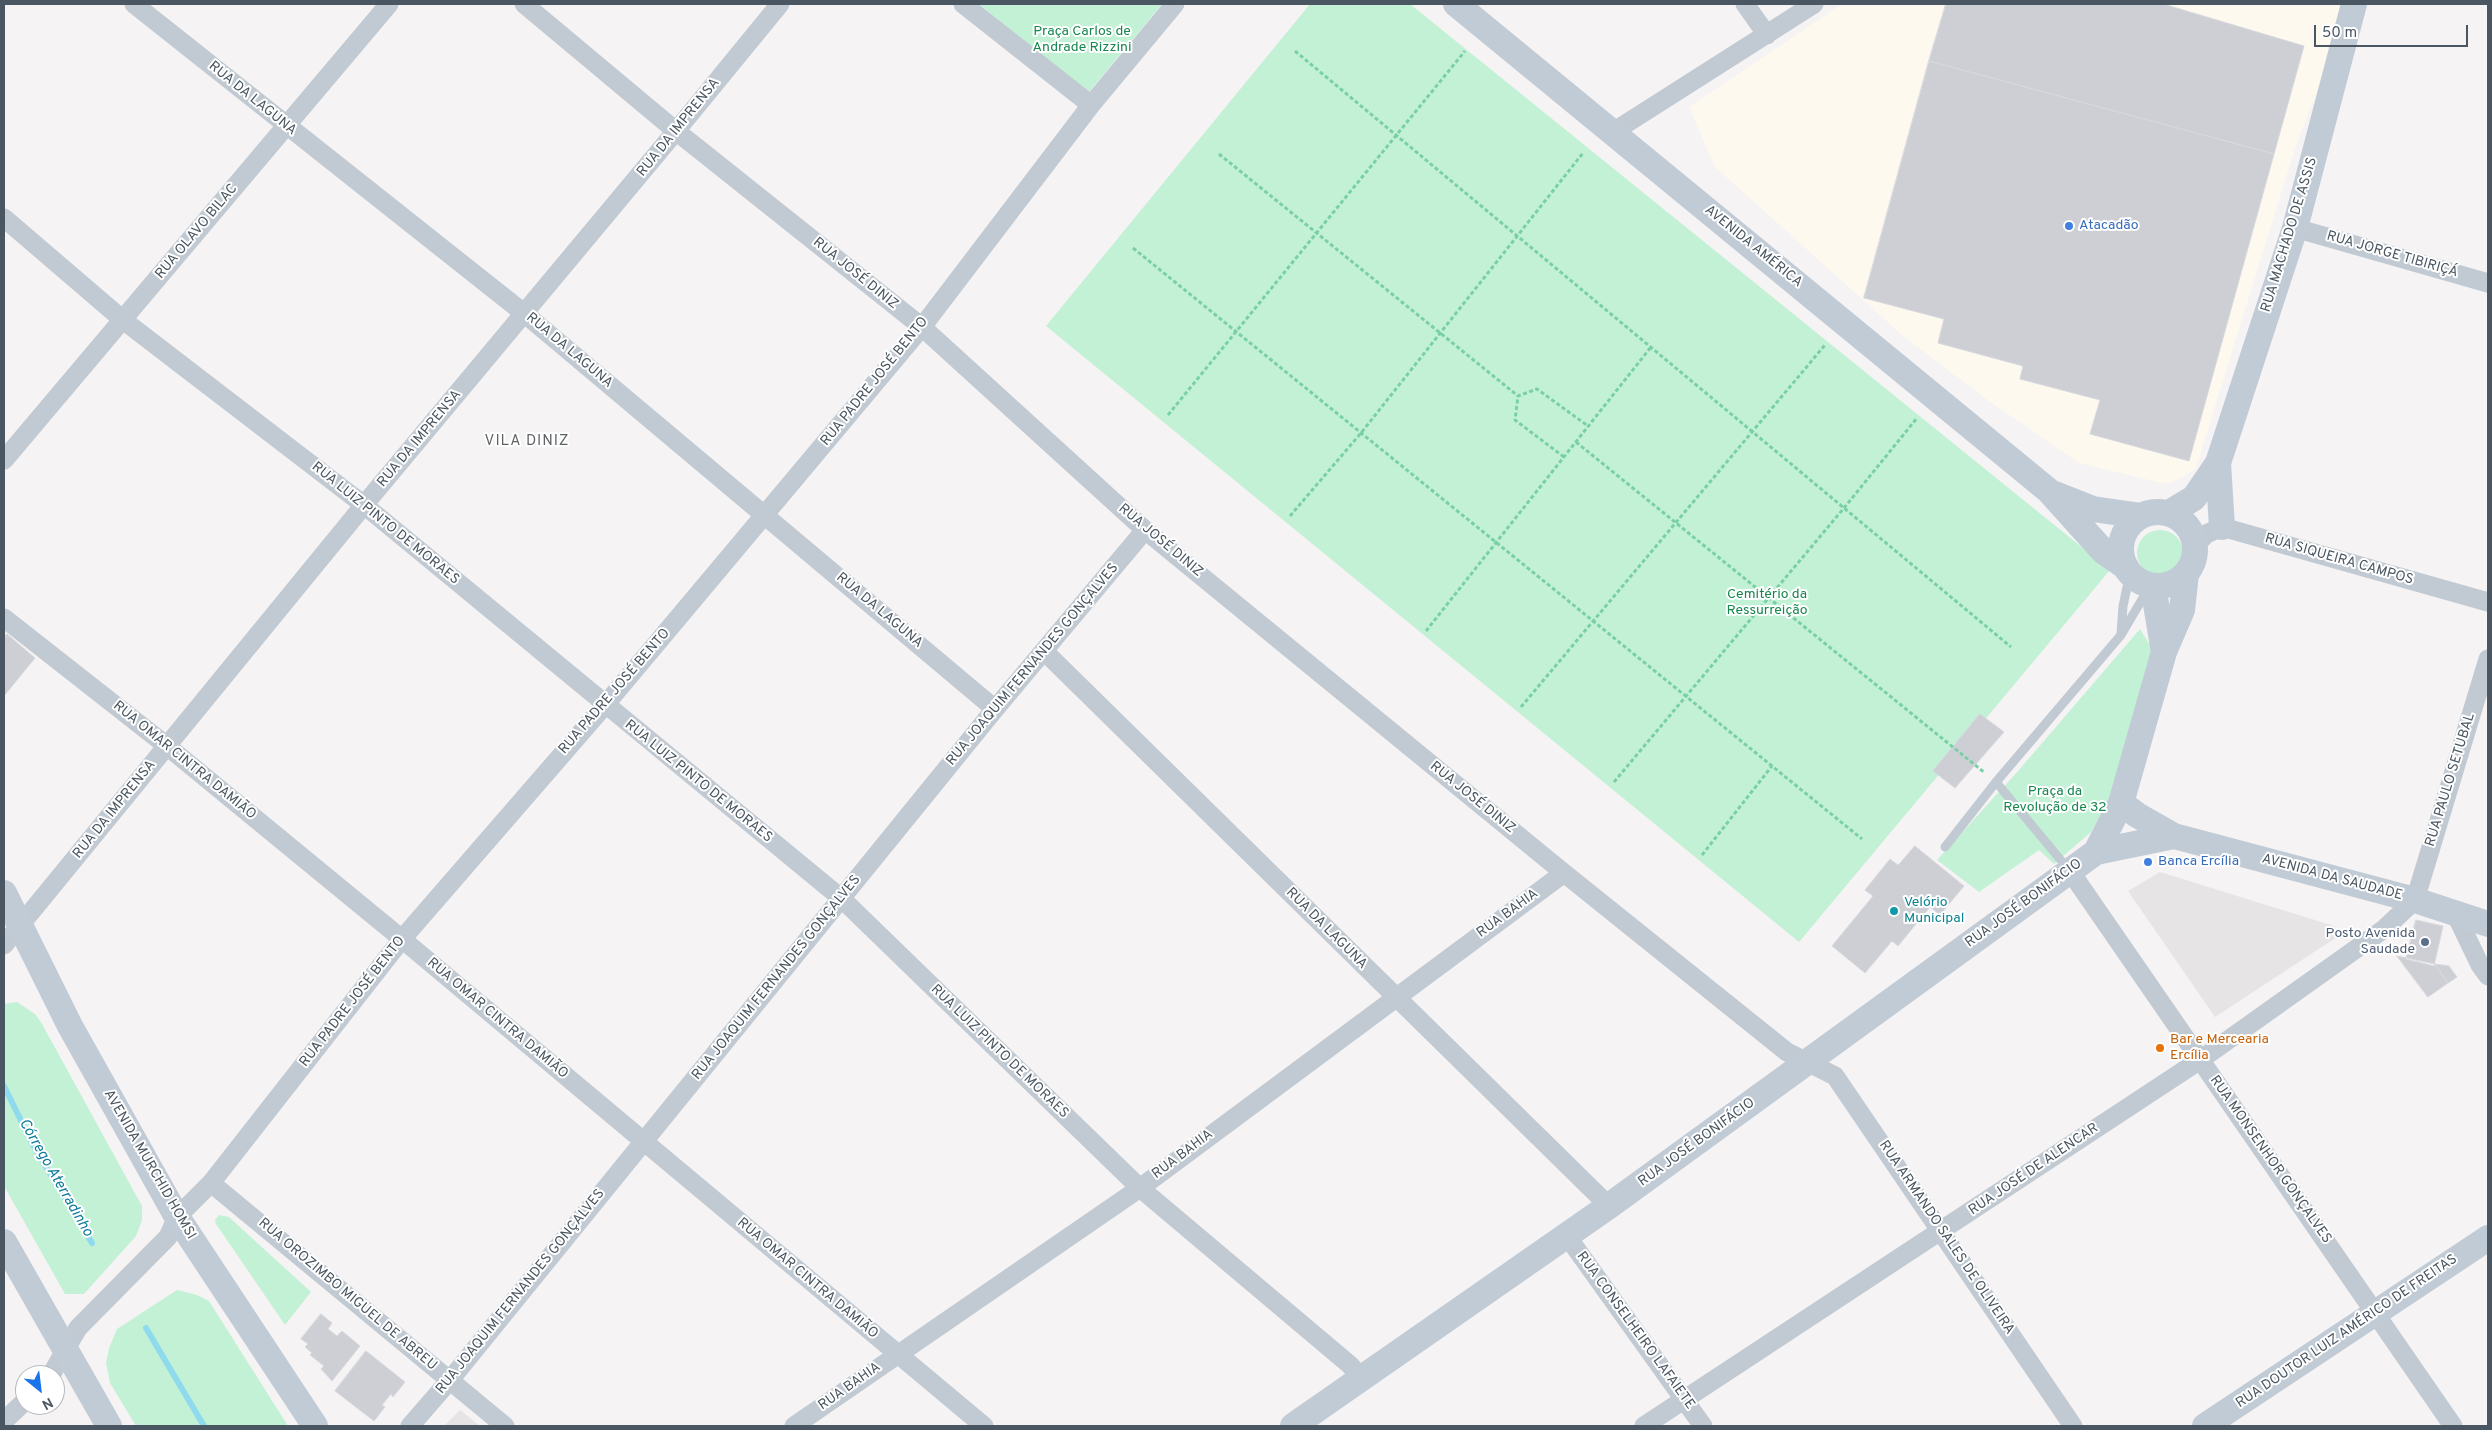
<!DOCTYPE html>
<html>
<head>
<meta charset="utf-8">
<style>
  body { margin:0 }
  #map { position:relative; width:2492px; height:1430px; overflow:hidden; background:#f5f3f3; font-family:Overpass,sans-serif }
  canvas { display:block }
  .frame { position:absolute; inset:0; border:5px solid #4a5661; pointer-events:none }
  .north { position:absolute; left:15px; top:1365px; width:50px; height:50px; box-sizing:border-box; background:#fff; border:1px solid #b7bbc0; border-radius:50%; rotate:151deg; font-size:14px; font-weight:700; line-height:20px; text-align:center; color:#4a5661 }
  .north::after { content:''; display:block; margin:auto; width:18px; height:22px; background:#1a73e8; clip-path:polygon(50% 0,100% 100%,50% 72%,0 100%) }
  .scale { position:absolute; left:2314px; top:25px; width:154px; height:22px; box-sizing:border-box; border:2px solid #4a5661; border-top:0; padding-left:6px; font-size:15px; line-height:18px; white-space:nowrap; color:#4a5661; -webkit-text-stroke:4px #fff; paint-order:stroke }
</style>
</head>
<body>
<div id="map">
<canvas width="2492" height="1430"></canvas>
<div class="frame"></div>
<div class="north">N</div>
<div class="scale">50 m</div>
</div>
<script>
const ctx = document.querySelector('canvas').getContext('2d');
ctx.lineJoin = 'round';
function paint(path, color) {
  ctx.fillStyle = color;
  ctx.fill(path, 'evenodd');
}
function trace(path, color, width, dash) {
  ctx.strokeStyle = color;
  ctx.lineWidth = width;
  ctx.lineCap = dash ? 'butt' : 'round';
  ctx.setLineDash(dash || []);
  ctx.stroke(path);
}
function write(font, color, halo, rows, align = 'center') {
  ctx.font = font + ' Overpass,sans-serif';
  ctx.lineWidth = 4;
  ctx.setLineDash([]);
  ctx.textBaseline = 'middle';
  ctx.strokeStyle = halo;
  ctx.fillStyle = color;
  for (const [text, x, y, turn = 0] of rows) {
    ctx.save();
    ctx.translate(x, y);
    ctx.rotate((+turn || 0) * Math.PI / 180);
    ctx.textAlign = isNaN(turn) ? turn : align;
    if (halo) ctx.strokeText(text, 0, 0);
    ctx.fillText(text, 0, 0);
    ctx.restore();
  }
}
paint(new Path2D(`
  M 1842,4 L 2344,4 L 2332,53 L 2296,145 L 2196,468 L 2183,477 L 2166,484 L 2079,463 L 1989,401 L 1902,335 L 1714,166 L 1689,107 Z`), '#fdf9ef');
paint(new Path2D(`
  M 2160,872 L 2334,926 L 2340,935 L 2215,1017 L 2128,891 Z
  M 460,1410 L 480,1426 L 444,1426 Z`), '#e6e4e5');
paint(new Path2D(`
  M 979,4 L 1162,4 L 1088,93 Z
  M 1310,4 L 1410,4 L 2110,570 L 1799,942 L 1046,326 Z
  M2137 553a23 23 0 1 1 46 0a23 23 0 1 1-46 0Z
  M 2140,629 L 2153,650 L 2115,788 L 2091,832 L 2054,864 L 2039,850 L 1979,892 L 1937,860 L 2019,770 Z
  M 17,1002 L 35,1014 L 42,1024 L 142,1206 L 142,1220 L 136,1236 L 84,1294 L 65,1294 L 4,1186 L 4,1004 Z
  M 219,1215 L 229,1217 L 311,1292 L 285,1325 L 216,1224 L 215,1220 Z
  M 177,1290 L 197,1295 L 209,1301 L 288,1426 L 136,1426 L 110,1383 L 106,1363 L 109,1348 L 117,1329 Z`), '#c3f1d5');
trace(new Path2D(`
  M 4,1086 L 33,1145 L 92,1243
  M 146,1328 L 204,1426`), '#90daee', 6);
const building = new Path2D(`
  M 1946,4 L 2163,4 L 2304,46 L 2274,154 L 1929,61 Z
  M 1929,61 L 2274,154 L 2189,461 L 2090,434 L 2100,400 L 2020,379 L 2023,366 L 1938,343 L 1944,319 L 1864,298 Z
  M 7,634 L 35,658 L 4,696 L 4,638 Z
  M 1980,714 L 2004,732 L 1955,788 L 1933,771 Z
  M 1915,846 L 1964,886 L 1940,915 L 1930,907 L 1898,946 L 1892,941 L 1865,973 L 1832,946 L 1873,896 L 1865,890 L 1890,859 L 1898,865 Z
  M 2416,920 L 2443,926 L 2434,966 L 2406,959 Z
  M 2397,956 L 2435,964 L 2448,983 L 2428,997 Z
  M 2435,964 L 2449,966 L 2457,977 L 2448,983 Z
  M 321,1314 L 332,1323 L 328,1329 L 337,1336 L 342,1331 L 360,1346 L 332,1381 L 321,1369 L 324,1366 L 310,1355 L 312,1353 L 305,1347 L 308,1344 L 301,1339 Z
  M 366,1351 L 405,1382 L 393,1397 L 391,1394 L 382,1405 L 385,1407 L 374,1421 L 335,1391 Z`);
paint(building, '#cdcfd5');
trace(building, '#d7d9de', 1);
trace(new Path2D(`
  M 1295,51 L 2011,647
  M 1219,154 L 1518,396
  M 1133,248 L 1862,839
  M 1168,415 L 1465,51
  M 1576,442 L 1985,773
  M 1564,457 L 1515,420 L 1518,396 L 1537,389 L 1588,426
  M 1290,516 L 1361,433 L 1583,153
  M 1426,631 L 1651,347
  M 1521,707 L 1825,345
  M 1614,782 L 1844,508 L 1917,418
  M 1702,855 L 1772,766`), '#7ad0a6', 3, [4, 2.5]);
trace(new Path2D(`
  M 2121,633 L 2123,606 L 2130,573
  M 1996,782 L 2069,870
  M 1945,847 L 1996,782 L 2121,635 L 2147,591`), '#c1cad2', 9);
trace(new Path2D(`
  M 134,4 L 525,314 L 995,709
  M 524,4 L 676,131 L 922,327 L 1145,530 L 1564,873 L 1787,1052 L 1835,1076 L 2073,1426
  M 963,4 L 1091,105
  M 1745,4 L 1767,35
  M 1613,132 L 1814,4
  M 4,218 L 123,320 L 364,505 L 841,898 L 1140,1188 L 1350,1365 L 1362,1379
  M 2295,228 L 2488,283
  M 4,460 L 389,4
  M 2196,545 L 2206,534 L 2222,527 L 2488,602
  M 4,618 L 167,746 L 402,939 L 984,1426
  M 1044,651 L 1609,1206
  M 2070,871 L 2453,1426
  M 2455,913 L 2480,965 L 2488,976
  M 4,945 L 364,505 L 676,131 L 780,4
  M 211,1183 L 505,1426
  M 1567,1236 L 1703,1426
  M 51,1375 L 78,1328 L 168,1237 L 177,1217 L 211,1183 L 402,939 L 605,705 L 922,327 L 1091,105 L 1175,4
  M 4,1421 L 25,1401
  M 410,1426 L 450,1380 L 995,709 L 1145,530
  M 794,1426 L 1140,1188 L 1564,873
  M 1644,1426 L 2200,1060 L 2384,929 L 2415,900 L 2488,659`), '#c1cad2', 19);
trace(new Path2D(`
  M 1456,4 L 2049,491 L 2103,551 L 2126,567
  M 2218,463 L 2222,527
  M 2055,494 L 2093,509 L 2141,516
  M2121 549a37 37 0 1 1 74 0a37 37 0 1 1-74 0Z
  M 2169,513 L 2194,498 L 2218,463 L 2295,228 L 2354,4
  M 2153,586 L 2164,652
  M 2121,803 L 2137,815 L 2174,836 L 2415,900 L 2488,924
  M 2096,852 L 2121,803 L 2164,652 L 2182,610 L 2186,574
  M 4,893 L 70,1026 L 177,1217 L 315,1426
  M 4,1242 L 109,1426
  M 1293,1426 L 1609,1206 L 2096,852 L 2174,836
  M 2205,1426 L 2488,1238`), '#c1cbd6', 26);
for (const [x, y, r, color] of [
  [2069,226,5,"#3f7fe0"],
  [2148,862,5,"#3f7fe0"],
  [1894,911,5,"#0f9aa8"],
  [2425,942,5,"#5c6f8a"],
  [2160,1048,5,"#e8710a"]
]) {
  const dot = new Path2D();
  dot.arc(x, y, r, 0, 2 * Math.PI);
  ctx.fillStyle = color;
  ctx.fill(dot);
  trace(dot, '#fff', 2);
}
write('14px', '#17864f', '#fff', [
  ["Praça Carlos de",1082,32],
  ["Andrade Rizzini",1082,48],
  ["Cemitério da",1767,595],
  ["Ressurreição",1767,611],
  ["Praça da",2055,792],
  ["Revolução de 32",2055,808]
]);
write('14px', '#4a5661', '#fff', [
  ["RUA DA LAGUNA",252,99,39],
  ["RUA DA IMPRENSA",679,128,-51],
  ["RUA OLAVO BILAC",197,232,-50],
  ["RUA MACHADO DE ASSIS",2290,235,-73],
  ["AVENIDA AMÉRICA",1753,247,39],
  ["RUA JORGE TIBIRIÇÁ",2392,255,16],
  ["RUA JOSÉ DINIZ",855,274,39],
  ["RUA DA LAGUNA",569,351,40],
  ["RUA PADRE JOSÉ BENTO",875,382,-51],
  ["RUA DA IMPRENSA",420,439,-50],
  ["RUA LUIZ PINTO DE MORAES",385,524,39],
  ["RUA JOSÉ DINIZ",1160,541,40],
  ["RUA SIQUEIRA CAMPOS",2339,560,16],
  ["RUA DA LAGUNA",879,611,40],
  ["RUA JOAQUIM FERNANDES GONÇALVES",1033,665,-50],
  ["RUA PADRE JOSÉ BENTO",615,692,-49],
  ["RUA OMAR CINTRA DAMIÃO",184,761,39],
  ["RUA PAULO SETUBAL",2451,780,-73],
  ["RUA LUIZ PINTO DE MORAES",698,782,39],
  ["RUA JOSÉ DINIZ",1472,798,39],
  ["RUA DA IMPRENSA",115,810,-51],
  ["AVENIDA DA SAUDADE",2332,878,15],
  ["RUA JOSÉ BONIFÁCIO",2024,904,-36],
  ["RUA BAHIA",1508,914,-36],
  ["RUA DA LAGUNA",1326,929,45],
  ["RUA JOAQUIM FERNANDES GONÇALVES",777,978,-51],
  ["RUA PADRE JOSÉ BENTO",353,1002,-52],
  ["RUA OMAR CINTRA DAMIÃO",497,1019,40],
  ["RUA LUIZ PINTO DE MORAES",999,1052,44],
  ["RUA JOSÉ BONIFÁCIO",1697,1143,-36],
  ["RUA BAHIA",1183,1155,-37],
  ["RUA MONSENHOR GONÇALVES",2270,1160,55],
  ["AVENIDA MURCHID HOMSI",149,1165,60],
  ["RUA JOSÉ DE ALENCAR",2034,1170,-34],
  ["RUA ARMANDO SALES DE OLIVEIRA",1946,1238,56],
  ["RUA OMAR CINTRA DAMIÃO",807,1279,40],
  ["RUA JOAQUIM FERNANDES GONÇALVES",521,1292,-51],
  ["RUA OROZIMBO MIGUEL DE ABREU",347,1295,40],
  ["RUA CONSELHEIRO LAFAIETE",1635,1331,54],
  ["RUA DOUTOR LUIZ AMÉRICO DE FREITAS",2347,1332,-34],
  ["RUA BAHIA",850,1387,-35]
]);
write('14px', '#366cbe', '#fff', [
  ["Atacadão",2079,226],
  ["Banca Ercília",2158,862]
], 'left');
write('14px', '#0d838f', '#fff', [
  ["Velório",1904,903],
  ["Municipal",1904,919]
], 'left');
write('14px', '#4e5e75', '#fff', [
  ["Posto Avenida",2415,934],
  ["Saudade",2415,950]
], 'right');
write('14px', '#c56008', '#fff', [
  ["Bar e Mercearia",2170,1040],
  ["Ercília",2170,1056]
], 'left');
ctx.letterSpacing = '1px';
write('15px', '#5f6368', '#fff', [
  ["VILA DINIZ",527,442]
]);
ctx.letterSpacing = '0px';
write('italic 15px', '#0c7c9b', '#fff', [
  ["Córrego Aterradinho",55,1178,60]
]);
</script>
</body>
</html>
